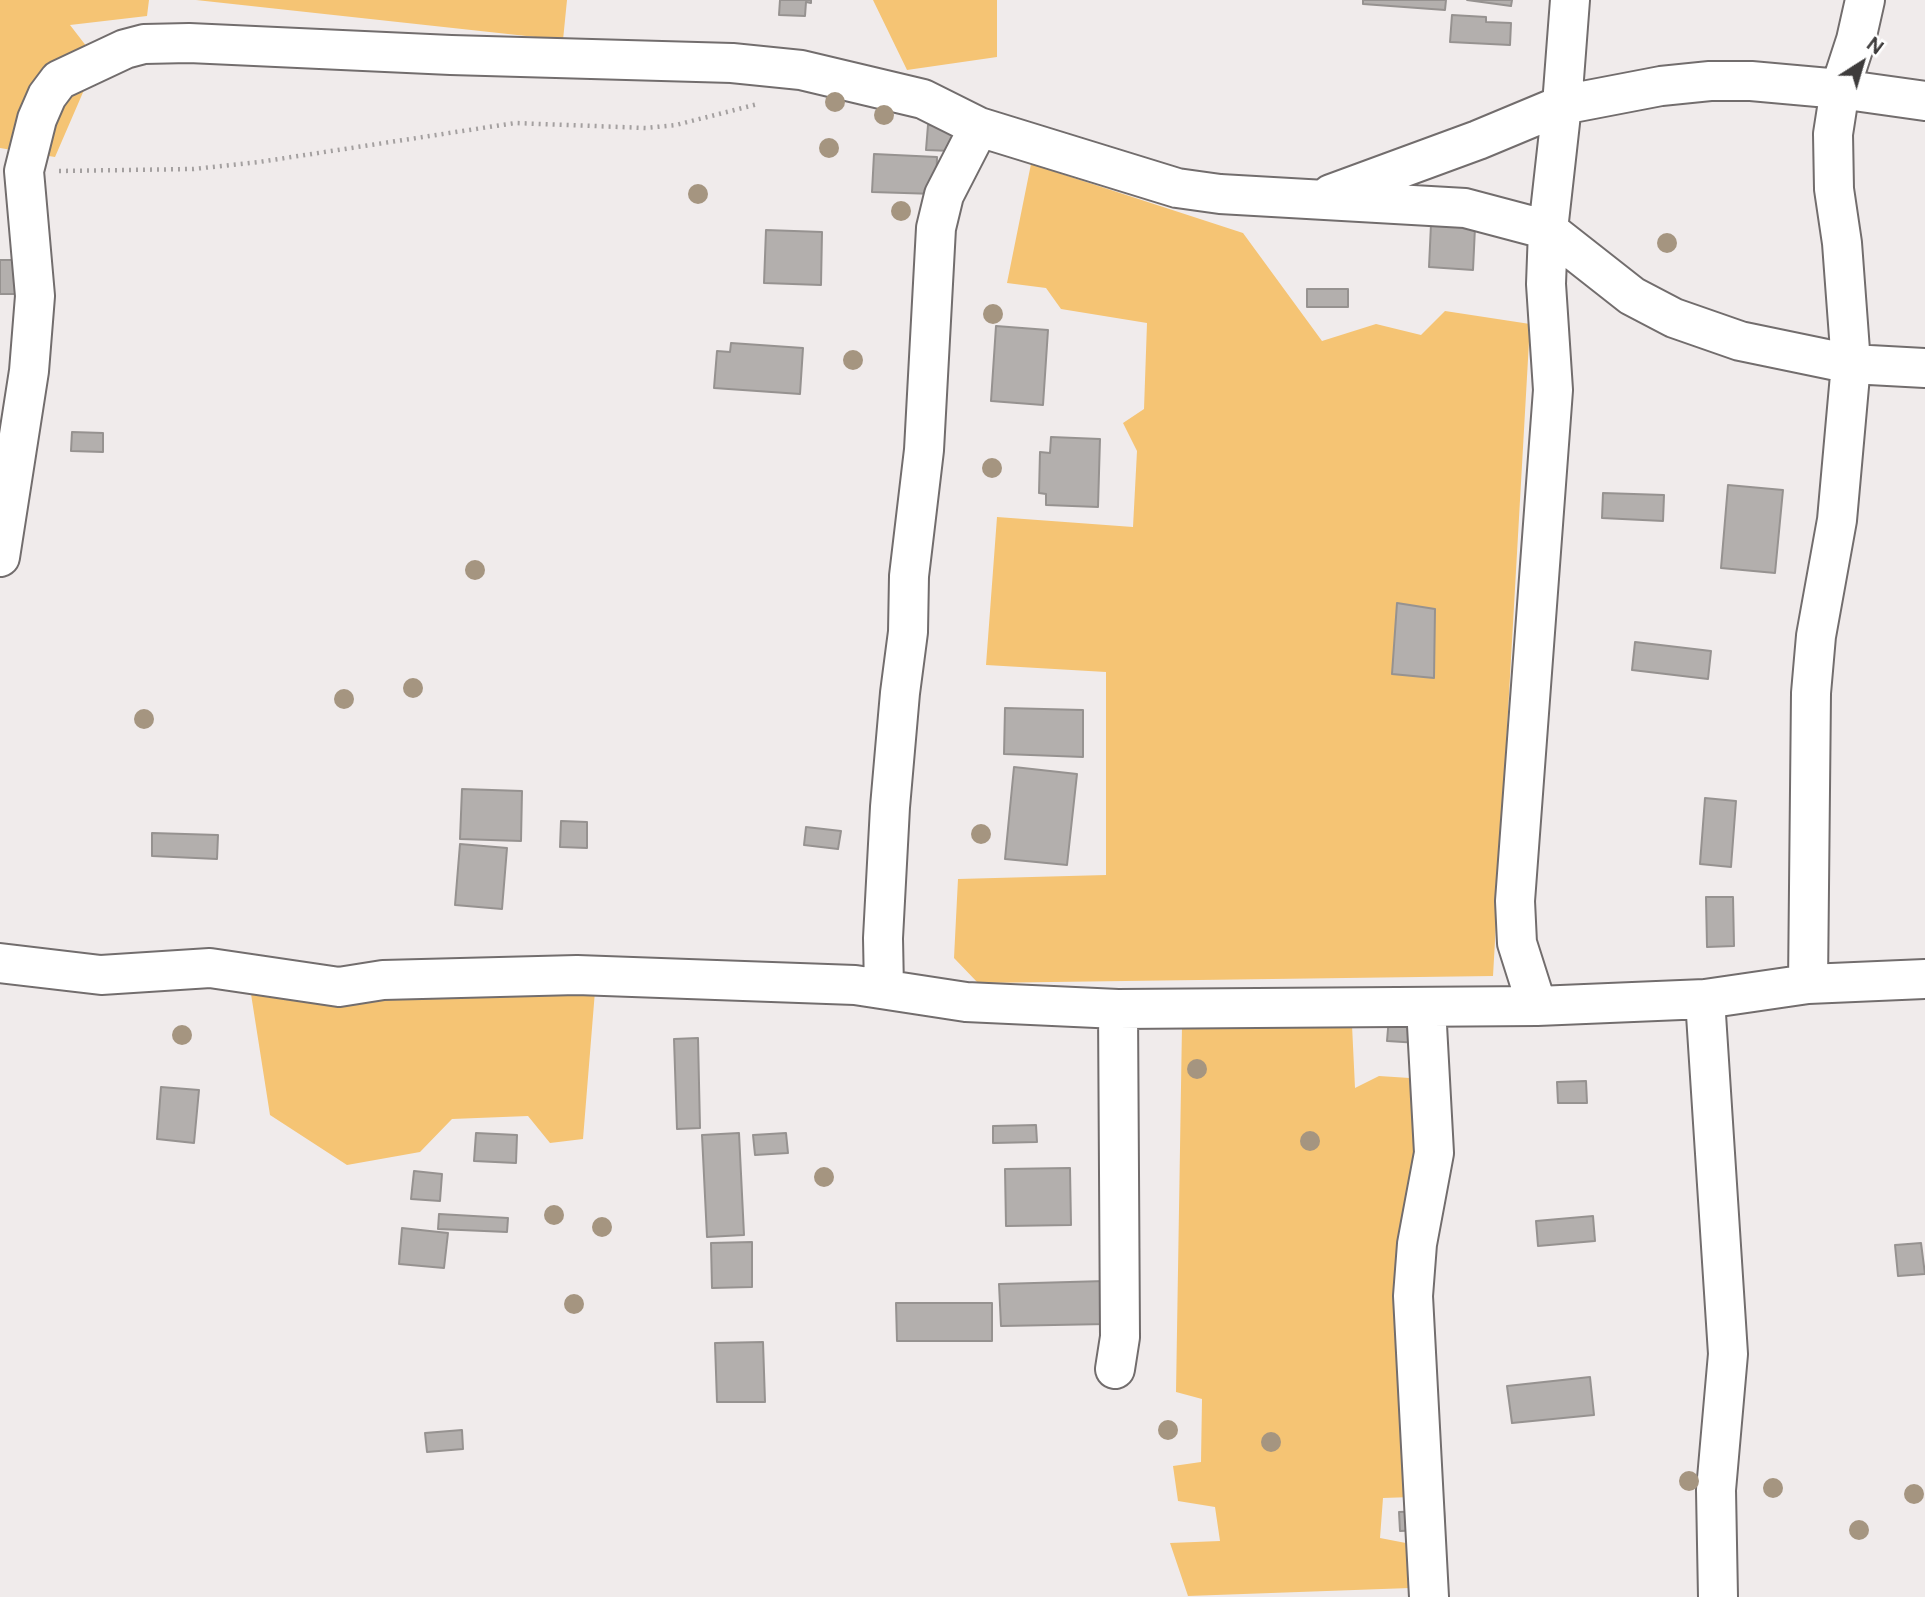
<!DOCTYPE html>
<html>
<head>
<meta charset="utf-8">
<style>
  body { margin:0 }
  #map { position:relative; width:1925px; height:1597px; overflow:hidden; background:#f0ebeb; font-family:Figtree,sans-serif }
  canvas { display:block }
  .north { position:absolute; left:1827px; top:28px; width:70px; height:70px; -webkit-text-stroke:5px #fff; paint-order:stroke; rotate:37deg; font-size:19px; font-weight:700; line-height:28px; text-align:center; color:#3e3c3c }
  .north::after { content:''; display:block; margin:auto; width:24px; height:32px; background:#3e3c3c; clip-path:polygon(50% 0,100% 100%,50% 72%,0 100%) }
</style>
</head>
<body>
<div id="map">
<canvas width="1925" height="1597"></canvas>
<div class="north">N</div>
</div>
<script>
const ctx = document.querySelector('canvas').getContext('2d');
ctx.lineJoin = 'round';
function paint(path, color) {
  ctx.fillStyle = color;
  ctx.fill(path, 'evenodd');
}
function trace(path, color, width, dash) {
  ctx.strokeStyle = color;
  ctx.lineWidth = width;
  ctx.lineCap = dash ? 'butt' : 'round';
  ctx.setLineDash(dash || []);
  ctx.stroke(path);
}
paint(new Path2D(`
  M 0,0 L 149,0 L 147,16 L 70,25 L 97,60 L 55,157 L 0,148 Z
  M 196,0 L 567,0 L 563,40 Z
  M 873,0 L 997,0 L 997,57 L 907,70 Z
  M 1031,164 L 1243,233 L 1322,341 L 1376,324 L 1421,335 L 1445,311 L 1530,324 L 1493,976 L 978,983 L 954,958 L 958,879 L 1106,875 L 1106,672 L 986,665 L 997,517 L 1133,527 L 1137,451 L 1123,423 L 1144,409 L 1147,323 L 1061,309 L 1046,288 L 1007,283 Z
  M 595,991 L 583,1139 L 550,1143 L 528,1116 L 452,1119 L 420,1152 L 347,1165 L 270,1115 L 251,994 Z
  M 1352,1025 L 1355,1088 L 1379,1076 L 1425,1079 L 1412,1497 L 1383,1498 L 1380,1538 L 1411,1544 L 1410,1588 L 1188,1596 L 1170,1543 L 1220,1541 L 1215,1507 L 1178,1501 L 1173,1466 L 1201,1462 L 1202,1399 L 1176,1392 L 1182,1026 Z`), '#f5c474');
const building = new Path2D(`
  M 780,0 L 811,0 L 811,3 L 806,2 L 805,16 L 779,15 Z
  M 1363,0 L 1446,0 L 1445,10 L 1363,4 Z
  M 1467,0 L 1512,0 L 1511,6 Z
  M 1452,15 L 1486,17 L 1486,22 L 1511,23 L 1510,45 L 1450,42 Z
  M 928,125 L 953,126 L 952,151 L 926,150 Z
  M 874,154 L 937,157 L 936,194 L 872,192 Z
  M 1431,224 L 1475,227 L 1473,270 L 1429,267 Z
  M 766,230 L 822,232 L 821,285 L 764,283 Z
  M 0,260 L 18,260 L 18,294 L 0,294 Z
  M 1307,289 L 1348,289 L 1348,307 L 1307,307 Z
  M 996,326 L 1048,330 L 1043,405 L 991,401 Z
  M 731,343 L 803,348 L 800,394 L 714,388 L 717,351 L 730,352 Z
  M 72,432 L 103,433 L 103,452 L 71,451 Z
  M 1051,437 L 1100,439 L 1098,507 L 1046,505 L 1046,494 L 1039,493 L 1040,452 L 1050,453 Z
  M 1728,485 L 1783,490 L 1775,573 L 1721,568 Z
  M 1603,493 L 1664,495 L 1663,521 L 1602,518 Z
  M 1397,603 L 1435,609 L 1434,678 L 1392,674 Z
  M 1635,642 L 1711,651 L 1708,679 L 1632,670 Z
  M 1005,708 L 1083,710 L 1083,757 L 1004,754 Z
  M 1014,767 L 1077,774 L 1067,865 L 1005,859 Z
  M 462,789 L 522,791 L 521,841 L 460,839 Z
  M 1705,798 L 1736,801 L 1731,867 L 1700,864 Z
  M 561,821 L 587,822 L 587,848 L 560,847 Z
  M 806,827 L 841,831 L 838,849 L 804,845 Z
  M 152,833 L 218,835 L 217,859 L 152,856 Z
  M 460,844 L 507,848 L 502,909 L 455,905 Z
  M 1706,897 L 1733,897 L 1734,946 L 1707,947 Z
  M 1389,1017 L 1420,1019 L 1419,1043 L 1387,1041 Z
  M 698,1038 L 700,1128 L 677,1129 L 674,1039 Z
  M 1586,1081 L 1587,1103 L 1558,1103 L 1557,1082 Z
  M 161,1087 L 199,1090 L 194,1143 L 157,1139 Z
  M 1036,1125 L 1037,1142 L 993,1143 L 993,1126 Z
  M 476,1133 L 517,1135 L 516,1163 L 474,1161 Z
  M 739,1133 L 744,1235 L 707,1237 L 702,1135 Z
  M 786,1133 L 788,1153 L 755,1155 L 753,1135 Z
  M 1070,1168 L 1071,1225 L 1006,1226 L 1005,1169 Z
  M 414,1171 L 442,1174 L 440,1201 L 411,1199 Z
  M 439,1214 L 508,1218 L 507,1232 L 438,1229 Z
  M 1593,1216 L 1595,1241 L 1538,1246 L 1536,1221 Z
  M 402,1228 L 448,1233 L 444,1268 L 399,1264 Z
  M 752,1242 L 752,1287 L 712,1288 L 711,1243 Z
  M 1921,1243 L 1925,1274 L 1898,1276 L 1895,1245 Z
  M 1105,1281 L 1107,1324 L 1001,1326 L 999,1284 Z
  M 896,1303 L 992,1303 L 992,1341 L 897,1341 Z
  M 763,1342 L 765,1402 L 717,1402 L 715,1343 Z
  M 1590,1377 L 1594,1415 L 1512,1423 L 1507,1386 Z
  M 462,1430 L 463,1449 L 427,1452 L 425,1433 Z
  M 1444,1510 L 1445,1529 L 1400,1531 L 1399,1512 Z`);
paint(building, '#b3afad');
trace(building, '#969290', 2);
const minor = new Path2D(`
  M 1331,194 L 1478,140 L 1562,105 L 1661,86 L 1710,81 L 1751,81 L 1840,89 L 1925,101
  M 0,557 L 29,371 L 35,296 L 24,171 L 37,119 L 47,96 L 59,80 L 125,49 L 144,44 L 189,43 L 451,55 L 732,63 L 801,70 L 923,99 L 979,127 L 1177,188 L 1220,194 L 1465,208 L 1548,230 L 1632,296 L 1674,318 L 1740,341 L 1851,364 L 1925,368
  M 0,963 L 101,975 L 210,968 L 339,987 L 383,980 L 577,975 L 855,985 L 966,1002 L 1118,1009 L 1537,1006 L 1705,999 L 1808,984 L 1925,979
  M 1808,984 L 1811,693 L 1816,636 L 1837,520 L 1851,364 L 1842,243 L 1834,189 L 1833,134 L 1840,89 L 1856,40 L 1865,0
  M 884,989 L 883,938 L 890,807 L 900,693 L 908,632 L 909,576 L 924,450 L 936,228 L 944,195 L 979,127
  M 1705,999 L 1728,1354 L 1716,1490 L 1718,1597
  M 1537,1006 L 1517,943 L 1515,901 L 1553,390 L 1546,284 L 1548,230 L 1562,105 L 1570,0
  M 1426,1007 L 1434,1153 L 1417,1244 L 1413,1296 L 1429,1597
  M 1115,1369 L 1120,1337 L 1118,1009`);
trace(minor, '#726d6d', 42);
trace(new Path2D(`
  M 59,171 L 193,169 L 259,162 L 515,123 L 646,128 L 676,125 L 758,104`), '#a4a0a0', 4.5, [2, 5]);
trace(minor, '#fff', 38);
ctx.fillStyle = '#a59580';
for (const [x, y] of [
  [835,102],
  [884,115],
  [829,148],
  [698,194],
  [901,211],
  [1667,243],
  [993,314],
  [853,360],
  [992,468],
  [475,570],
  [413,688],
  [344,699],
  [144,719],
  [981,834],
  [182,1035],
  [1197,1069],
  [1310,1141],
  [824,1177],
  [554,1215],
  [602,1227],
  [574,1304],
  [1168,1430],
  [1271,1442],
  [1689,1481],
  [1773,1488],
  [1914,1494],
  [1859,1530]
]) {
  ctx.beginPath();
  ctx.arc(x, y, 10, 0, 2 * Math.PI);
  ctx.fill();
}
</script>
</body>
</html>
